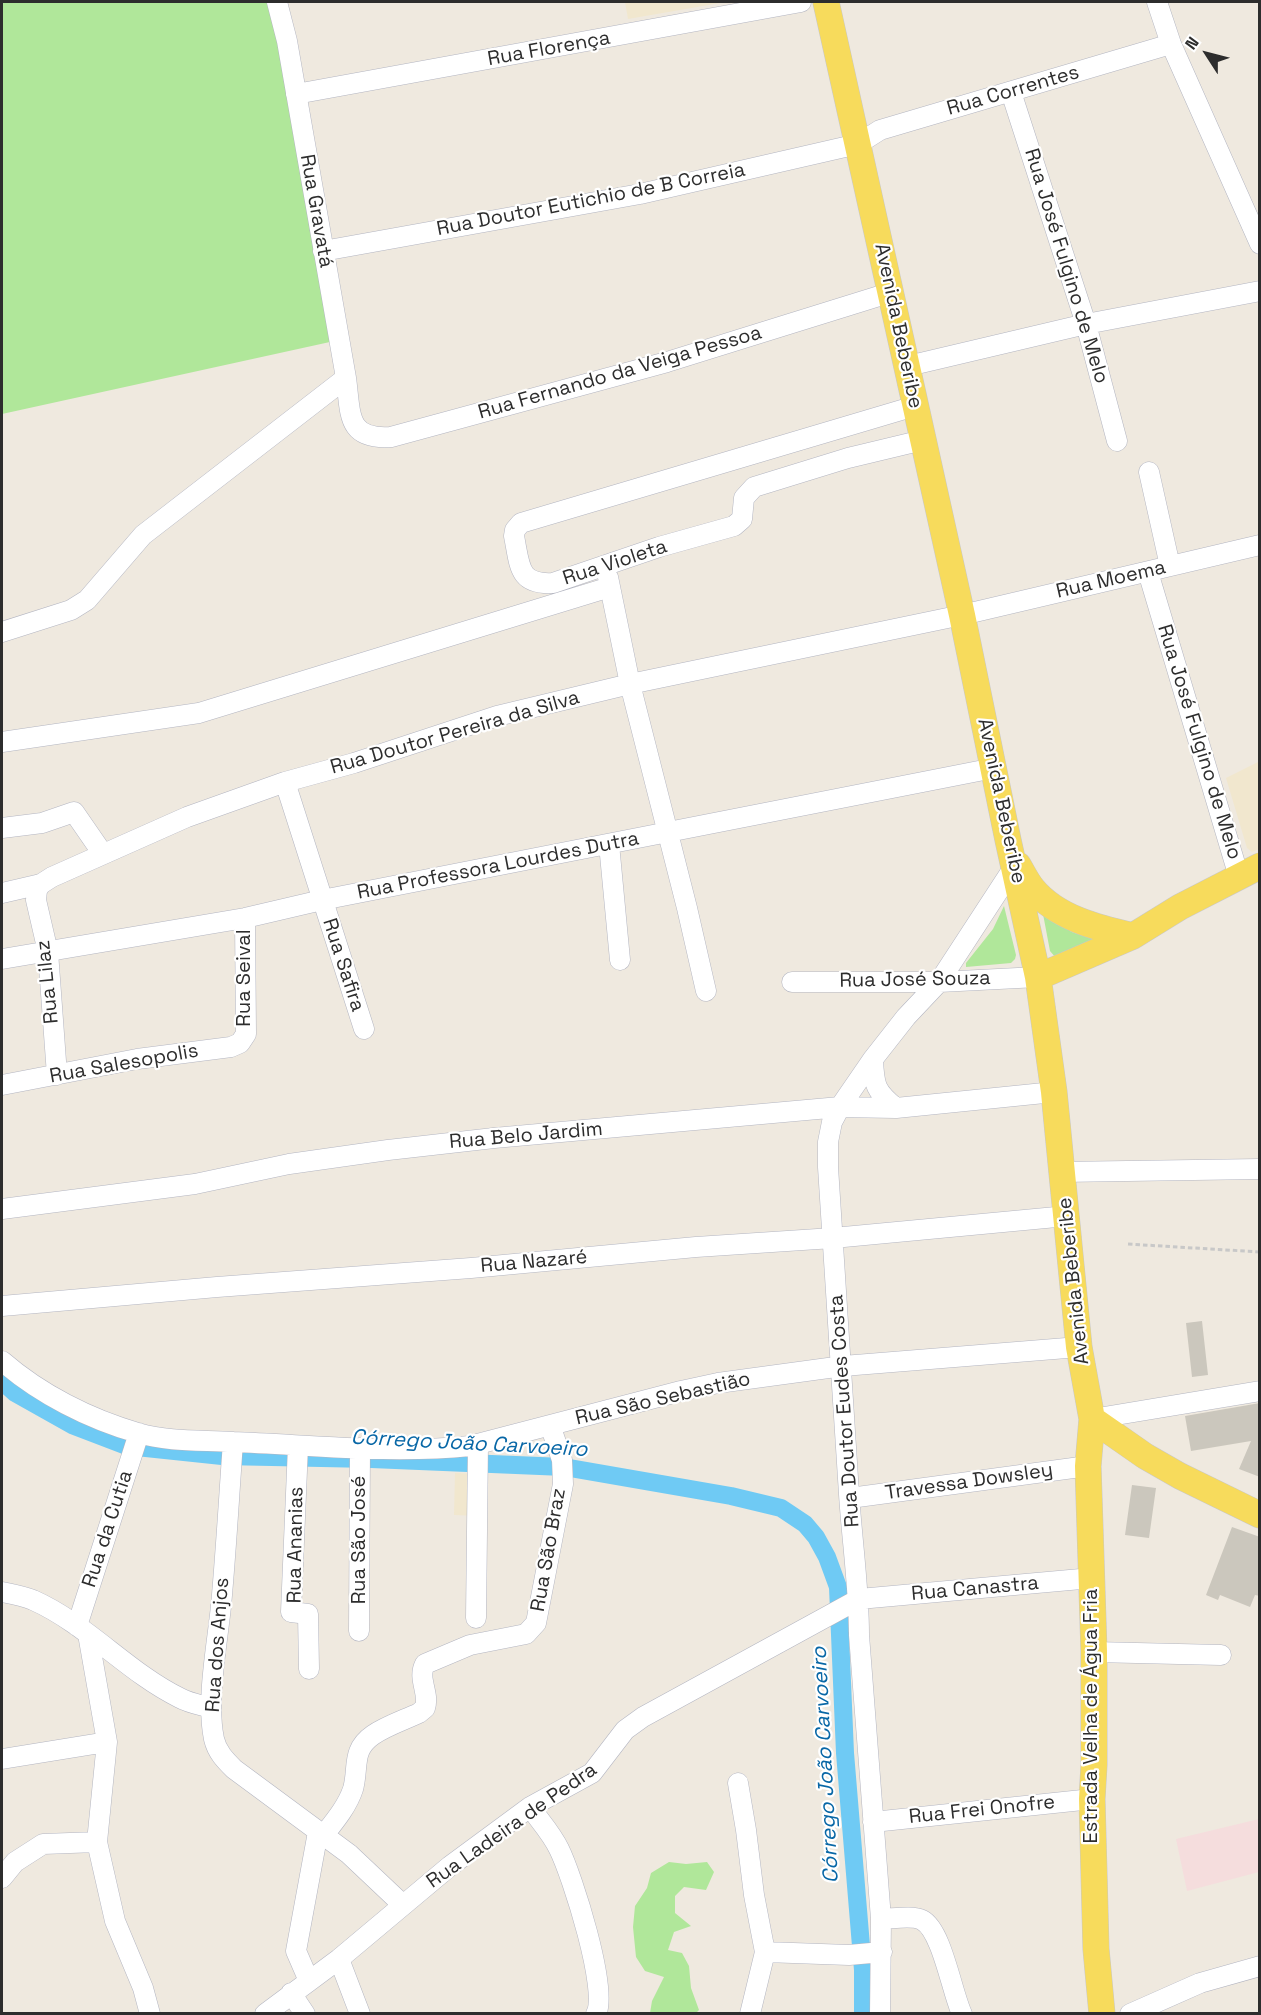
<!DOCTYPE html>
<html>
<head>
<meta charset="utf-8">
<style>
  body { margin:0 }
  #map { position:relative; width:1261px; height:2015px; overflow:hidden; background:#efe9df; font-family:"Space Grotesk",sans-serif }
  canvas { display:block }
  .frame { position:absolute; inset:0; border:3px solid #2d2d2d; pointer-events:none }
  .north { position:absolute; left:1177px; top:24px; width:60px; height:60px; -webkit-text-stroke:4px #fff; paint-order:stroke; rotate:306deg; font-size:16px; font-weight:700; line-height:24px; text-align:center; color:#2d2d2d }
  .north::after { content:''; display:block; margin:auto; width:21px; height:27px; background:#2d2d2d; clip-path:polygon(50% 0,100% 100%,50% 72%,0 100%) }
</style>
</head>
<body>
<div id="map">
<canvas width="1261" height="2015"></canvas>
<div class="frame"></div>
<div class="north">N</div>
</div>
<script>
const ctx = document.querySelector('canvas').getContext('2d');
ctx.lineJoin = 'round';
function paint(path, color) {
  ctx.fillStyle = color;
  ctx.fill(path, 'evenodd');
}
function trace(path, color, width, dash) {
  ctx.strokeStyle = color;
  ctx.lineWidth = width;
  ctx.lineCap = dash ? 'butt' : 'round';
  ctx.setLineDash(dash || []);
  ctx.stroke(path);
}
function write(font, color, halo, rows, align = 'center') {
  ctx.font = font + ' "Space Grotesk",sans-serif';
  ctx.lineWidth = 4.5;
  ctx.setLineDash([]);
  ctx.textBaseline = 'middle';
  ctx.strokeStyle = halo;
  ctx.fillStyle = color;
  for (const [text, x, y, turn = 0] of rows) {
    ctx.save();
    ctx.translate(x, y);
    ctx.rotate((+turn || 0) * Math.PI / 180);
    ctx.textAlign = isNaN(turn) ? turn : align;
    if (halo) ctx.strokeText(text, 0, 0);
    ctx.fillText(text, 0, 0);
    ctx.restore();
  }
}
paint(new Path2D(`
  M 625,2 L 726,2 L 628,19 Z
  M 1258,762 L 1260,767 L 1259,849 L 1252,852 L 1247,848 L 1226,778 Z
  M 455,1473 L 478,1474 L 479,1516 L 454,1515 Z`), '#f1e7ce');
paint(new Path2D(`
  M 1259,1819 L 1259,1872 L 1187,1891 L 1176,1839 Z`), '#f5dddd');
paint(new Path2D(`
  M 2,2 L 277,2 L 339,340 L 2,414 Z
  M 1004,906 L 1016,955 L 1015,959 L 1011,963 L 966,967 L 966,963 L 993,929 Z
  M 1043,914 L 1072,932 L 1100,941 L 1056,958 L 1050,951 Z
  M 669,1862 L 686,1864 L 707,1862 L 714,1872 L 706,1890 L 684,1887 L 675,1896 L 675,1913 L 691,1926 L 674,1932 L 668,1950 L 682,1953 L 689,1966 L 691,1988 L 699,2010 L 696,2013 L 650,2013 L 652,2001 L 664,1977 L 645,1971 L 636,1957 L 633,1927 L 635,1906 L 647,1888 L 651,1873 Z`), '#b0e79a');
trace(new Path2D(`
  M 2,1381 L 15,1393 L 72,1425 L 127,1446 L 222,1456 L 371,1459 L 564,1467 L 731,1496 L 781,1508 L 805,1524 L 816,1537 L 827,1557 L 838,1587 L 845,1753 L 863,1970 L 863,2014`), '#6fcaf4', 18);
paint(new Path2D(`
  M 1202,1321 L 1208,1375 L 1192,1377 L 1186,1323 Z
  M 1260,1403 L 1260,1477 L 1239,1469 L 1251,1441 L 1191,1451 L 1185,1416 Z
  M 1132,1485 L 1156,1488 L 1149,1538 L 1125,1535 Z
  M 1232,1527 L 1260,1537 L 1260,1596 L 1255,1595 L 1250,1607 L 1220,1595 L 1218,1600 L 1206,1595 Z`), '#cbc7bd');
const minor = new Path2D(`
  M 277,2 L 287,41 L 346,378 C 351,414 346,440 391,437 L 667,362 L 892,292
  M 1157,2 L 1171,44 L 1260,244
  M 1011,92 L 1086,324 L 1117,441
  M 296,94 L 801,2
  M 323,251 L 640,194 L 858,144 L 880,130 L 1171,44
  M 908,366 L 1086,324 L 1260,291
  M 915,406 L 521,523 L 515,530 L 514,536 C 520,566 518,585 553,583 L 659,547 L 734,526 L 742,519 L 744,498 L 754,487 L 848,458 L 923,440
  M 1149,472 L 1170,566
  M 1148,572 L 1239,877
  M 608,577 L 630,684 L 687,908 L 706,991
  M 2,632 L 71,610 L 87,600 L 143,535 L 346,378
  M 2,742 L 199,713 L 610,587
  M 285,782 L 364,1029
  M 2,828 L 42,823 L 74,812 L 103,854
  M 609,844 L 620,960
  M 2,893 L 41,884
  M 2,959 L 245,918 L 322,900 L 994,768
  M 792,982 L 939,982 L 1038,977
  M 873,1059 C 874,1085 875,1091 896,1108
  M 57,1075 L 48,952 L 36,900 L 37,890 L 41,884 L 52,877 L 187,817 L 285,782 L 354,763 L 497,716 L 630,684 L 962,615 L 1260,545
  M 2,1085 L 137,1059 L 231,1047 L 240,1043 L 246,1034 L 245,918
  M 1061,1172 L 1260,1169
  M 2,1209 L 195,1184 L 289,1164 L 388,1150 L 494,1138 L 840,1107 L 896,1108 L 1054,1092
  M 2,1306 L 217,1287 L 471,1268 L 696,1247 L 833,1238 L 1067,1216
  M 2,1361 C 40,1394 89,1419 138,1433 C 169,1442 201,1440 233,1442 C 312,1445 391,1454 470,1446 L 681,1391 L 718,1383 L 843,1366 L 1079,1347
  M 1092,1419 L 1260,1391
  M 233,1442 C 229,1497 226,1552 221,1606 C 217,1646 206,1701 214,1739 C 217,1752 225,1760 234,1769 L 349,1854 L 403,1905
  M 298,1446 L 291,1612 L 308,1614 L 309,1669
  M 850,1498 L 1088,1466
  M 2,1592 C 12,1594 23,1596 33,1600 C 87,1624 127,1672 180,1698 C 189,1703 201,1705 211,1708
  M 476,1618 L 478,1444
  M 77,1626 L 139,1433
  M 359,1631 L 360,1448
  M 88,1634 L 107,1742 L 97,1842 L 115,1921 L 143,1988 L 150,2014
  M 1094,1652 L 1221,1655
  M 2,1759 L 107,1742
  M 738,1783 L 746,1830 L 754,1895 L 765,1952 L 750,2014
  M 530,1807 C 540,1821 552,1834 559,1849 C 572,1875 609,1991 596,2014
  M 873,1822 L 1092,1799
  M 323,1836 C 334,1822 347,1807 353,1789 C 359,1768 351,1750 373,1735 C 386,1726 404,1720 419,1713 L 425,1708 C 430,1693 417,1679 425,1664 L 470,1645 L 526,1634 L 536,1623 L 563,1484 L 562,1460 L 550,1425
  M 2,1878 L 15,1862 L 43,1844 L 97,1842
  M 881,1919 C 892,1919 912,1915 922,1920 C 942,1930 952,1993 962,2014
  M 765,1952 L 849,1955 L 882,1952
  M 339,1959 L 360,2014
  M 309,1981 L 296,1951 L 318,1832
  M 291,1993 L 305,2014
  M 265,2014 L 339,1959 L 450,1866 L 530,1807 L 592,1773 L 625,1730 L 643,1717 L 859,1599 L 1092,1578
  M 880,2014 L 881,1919 L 859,1635 C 859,1587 852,1541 849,1494 C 843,1385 836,1276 828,1167 L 828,1142 L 832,1122 L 840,1107 L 873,1059 L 906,1017 L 939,982 L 1014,867
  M 1130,2014 L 1200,1983 L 1260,1966`);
const major = new Path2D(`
  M 826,2 L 962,615 L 1008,840 L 1038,977 L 1054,1092 L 1079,1347 L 1092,1419 L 1088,1466 L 1094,1652 L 1094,1765 L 1092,1799 L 1096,1949 L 1102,2014
  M 1018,865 C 1023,873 1027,882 1033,889 C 1057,918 1098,928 1133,936
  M 1038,977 L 1133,936 L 1180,907 L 1260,866
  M 1092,1419 L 1145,1456 L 1180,1476 L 1260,1515`);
trace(minor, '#b3b5c1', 21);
trace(major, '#c8c8c8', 27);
trace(new Path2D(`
  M 1128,1244 L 1260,1252`), '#c8c8c8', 3, [4.5, 3]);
trace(minor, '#fff', 20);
trace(major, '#f7db5c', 26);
write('20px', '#2d2d2d', '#fff', [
  ["Rua Florença",549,49,-10],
  ["Rua Correntes",1013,91,-16],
  ["Rua Doutor Eutichio de B Correia",591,200,-11],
  ["Rua Gravatá",316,211,80],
  ["Rua José Fulgino de Melo",1066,266,73],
  ["Avenida Beberibe",898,326,78],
  ["Rua Fernando da Veiga Pessoa",620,373,-16],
  ["Rua Violeta",615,563,-18],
  ["Rua Moema",1111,580,-13],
  ["Rua Doutor Pereira da Silva",455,733,-16],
  ["Rua José Fulgino de Melo",1199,742,73],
  ["Avenida Beberibe",1001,801,78],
  ["Rua Professora Lourdes Dutra",498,866,-11],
  ["Rua Safira",343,965,72],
  ["Rua Seival",245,978,-90],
  ["Rua José Souza",915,980,-1],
  ["Rua Lilaz",48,982,-96],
  ["Rua Salesopolis",124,1064,-10],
  ["Rua Belo Jardim",526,1136,-5],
  ["Rua Nazaré",534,1262,-5],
  ["Avenida Beberibe",1074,1281,-96],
  ["Rua São Sebastião",663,1399,-13],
  ["Rua Doutor Eudes Costa",845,1411,-94],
  ["Travessa Dowsley",969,1482,-8],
  ["Rua da Cutia",108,1529,-72],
  ["Rua São José",360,1540,-90],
  ["Rua Ananias",296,1545,-89],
  ["Rua São Braz",549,1550,-80],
  ["Rua Canastra",975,1589,-5],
  ["Rua dos Anjos",218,1645,-86],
  ["Estrada Velha de Água Fria",1092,1716,-90],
  ["Rua Frei Onofre",982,1810,-6],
  ["Rua Ladeira de Pedra",512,1826,-35]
]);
write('italic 21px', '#0867a6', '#fff', [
  ["Córrego João Carvoeiro",469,1444,3],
  ["Córrego João Carvoeiro",826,1765,-93]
]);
</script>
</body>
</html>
